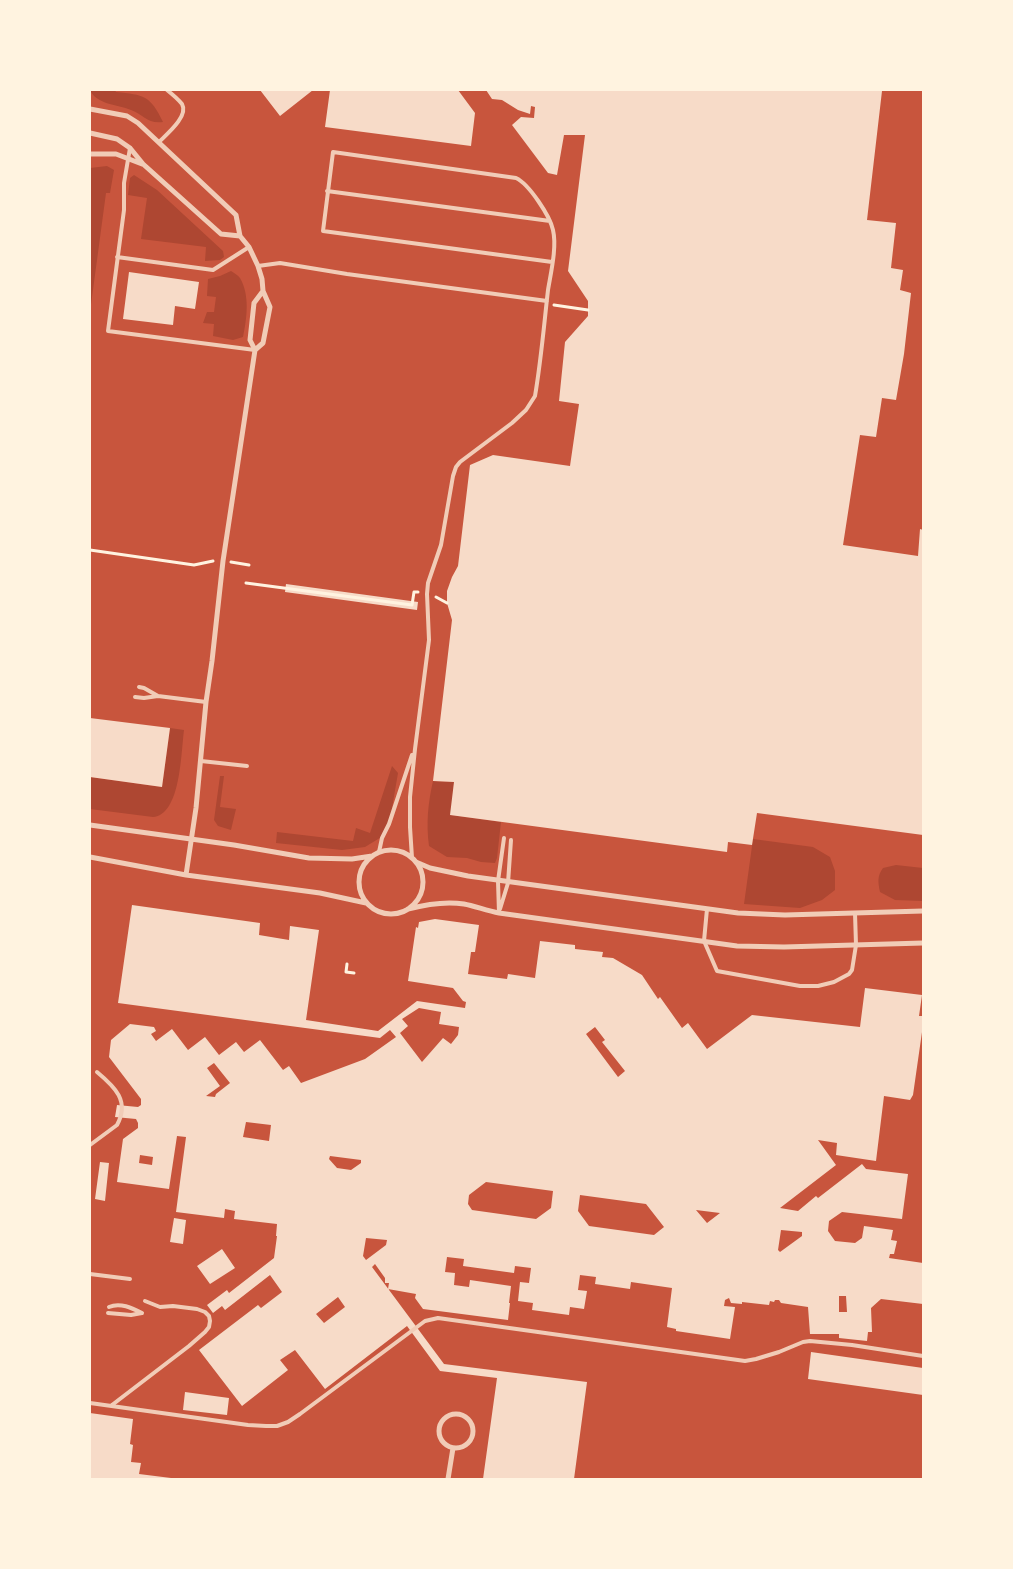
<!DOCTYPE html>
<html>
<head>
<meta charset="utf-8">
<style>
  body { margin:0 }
  #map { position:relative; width:1013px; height:1569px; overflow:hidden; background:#c8553d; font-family:"PT Sans Narrow",sans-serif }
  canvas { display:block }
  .frame { position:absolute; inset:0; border:91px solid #fff3e0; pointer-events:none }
</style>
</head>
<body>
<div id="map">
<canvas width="1013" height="1569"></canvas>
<div class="frame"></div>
</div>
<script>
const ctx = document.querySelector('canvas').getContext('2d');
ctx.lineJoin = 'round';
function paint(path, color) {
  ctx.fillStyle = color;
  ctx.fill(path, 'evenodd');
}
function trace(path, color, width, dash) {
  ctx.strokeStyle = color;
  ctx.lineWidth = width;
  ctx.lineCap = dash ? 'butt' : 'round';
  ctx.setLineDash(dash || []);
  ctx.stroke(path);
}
paint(new Path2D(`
  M 90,90 L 115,90 L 116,92 C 144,95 150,95 163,122 C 147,124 144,115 131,110 C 117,104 97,105 90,90 Z
  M 107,166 L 114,170 L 110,193 L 106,193 L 90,312 L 90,168 Z
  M 134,175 L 157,190 L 223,251 L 224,257 L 220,260 L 205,261 L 206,247 L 141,239 L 147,198 L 128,195 L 130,178 Z
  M 231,271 C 234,273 238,275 240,278 C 250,295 247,318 243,337 L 233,340 L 213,336 L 214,324 L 203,323 L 207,312 L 214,312 L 216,297 L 207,296 L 208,279 L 220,276 Z
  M 170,728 L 184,730 C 181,752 181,815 153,817 L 90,809 L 90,777 L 162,787 Z
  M 392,766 L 398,773 L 390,820 L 383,836 L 365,847 L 342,850 L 276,843 L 277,832 L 353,841 L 356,828 L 370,833 Z
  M 220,776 L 224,776 L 220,807 L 236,809 L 231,830 L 218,826 L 214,820 Z
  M 433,781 L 454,782 L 451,815 L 501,822 L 497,858 L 495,863 L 481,862 L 467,858 L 447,857 L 429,846 C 426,823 428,803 433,781 Z
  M 753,839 L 813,847 L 830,857 L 835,871 L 835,890 L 822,900 L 800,908 L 744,904 Z
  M 896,865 L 923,868 L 923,901 L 895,900 L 880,892 C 878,882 877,876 883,868 Z`), '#ae4732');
paint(new Path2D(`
  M 260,90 L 313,90 L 280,116 Z
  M 330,90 L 458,90 L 475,113 L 471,146 L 325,127 Z
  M 486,90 L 872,90 L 882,91 L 867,220 L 896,223 L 891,268 L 903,270 L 900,290 L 911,293 L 904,354 L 896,400 L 882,398 L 876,437 L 860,435 L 843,545 L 918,556 L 920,529 L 923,530 L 923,835 L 757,813 L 752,845 L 728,842 L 727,852 L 450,815 L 454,782 L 433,781 L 452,620 L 447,603 L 447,591 L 452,577 L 458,566 L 470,465 L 493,455 L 570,466 L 579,404 L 559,401 L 565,342 L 588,316 L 588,301 L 568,271 L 585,135 L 564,135 L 557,175 L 548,173 L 512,125 L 521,117 L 534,118 L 535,107 L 531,106 L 530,114 L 518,110 L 502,100 L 492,99 Z
  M 129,272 L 199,282 L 195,309 L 175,306 L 173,325 L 123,319 Z
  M 286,584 L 418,602 L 417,610 L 285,592 Z
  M 90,718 L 170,728 L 162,787 L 90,777 Z
  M 132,905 L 260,923 L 259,935 L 289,940 L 290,926 L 319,930 L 306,1020 L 378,1031 L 417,1001 L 465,1008 L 466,1002 L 463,1001 L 453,988 L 408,981 L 416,927 L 418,928 L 419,922 L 435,919 L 479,925 L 475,952 L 471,952 L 468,974 L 507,979 L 508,974 L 535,978 L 540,941 L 575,945 L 575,949 L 603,952 L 602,957 L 613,958 L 642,975 L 658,999 L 660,997 L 682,1028 L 688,1023 L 707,1049 L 752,1015 L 860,1027 L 865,988 L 922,995 L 919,1016 L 923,1016 L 923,1025 L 913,1095 L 910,1100 L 884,1096 L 876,1161 L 836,1155 L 837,1143 L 818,1140 L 836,1165 L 780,1208 L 798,1211 L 816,1196 L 818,1198 L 862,1164 L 866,1169 L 908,1174 L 902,1219 L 842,1212 L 829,1221 L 828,1231 L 835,1241 L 855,1243 L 862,1238 L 864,1226 L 893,1230 L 891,1240 L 897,1241 L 894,1254 L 890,1254 L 889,1258 L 923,1263 L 923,1304 L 881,1299 L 871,1308 L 872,1332 L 868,1332 L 867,1341 L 839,1338 L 839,1334 L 810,1334 L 808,1307 L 781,1303 L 779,1300 L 775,1300 L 774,1302 L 770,1301 L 769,1305 L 742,1302 L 742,1304 L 731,1303 L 729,1298 L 725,1300 L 724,1306 L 735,1307 L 730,1339 L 676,1331 L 676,1329 L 667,1327 L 672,1288 L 631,1282 L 630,1289 L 595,1284 L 596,1277 L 580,1275 L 578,1290 L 587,1291 L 584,1309 L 570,1307 L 569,1315 L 532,1310 L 533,1303 L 518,1301 L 520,1282 L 529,1283 L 531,1268 L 515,1266 L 514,1273 L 463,1266 L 464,1259 L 447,1257 L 445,1272 L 455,1273 L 454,1285 L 469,1287 L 470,1280 L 511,1286 L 509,1303 L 510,1303 L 508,1320 L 423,1309 L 415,1298 L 416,1294 L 388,1289 L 389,1283 L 385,1283 L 385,1278 L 375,1264 L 372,1267 L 444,1364 L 587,1382 L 574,1479 L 483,1479 L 497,1378 L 440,1371 L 407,1326 L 325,1389 L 295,1350 L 280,1360 L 288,1370 L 242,1406 L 199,1350 L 258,1305 L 261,1308 L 282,1292 L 270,1275 L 225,1310 L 222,1306 L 213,1313 L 207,1305 L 227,1290 L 229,1293 L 274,1258 L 277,1236 L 276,1236 L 277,1224 L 234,1219 L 235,1211 L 225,1209 L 224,1218 L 176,1212 L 186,1137 L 177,1136 L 169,1189 L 117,1182 L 123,1139 L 138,1128 L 138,1123 L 136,1119 L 115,1117 L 117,1105 L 138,1107 L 141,1105 L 141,1099 L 109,1057 L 111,1040 L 130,1024 L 154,1027 L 156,1031 L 151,1034 L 156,1041 L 172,1029 L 188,1050 L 205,1037 L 219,1055 L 236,1042 L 244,1052 L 260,1040 L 283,1070 L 289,1066 L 301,1083 L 365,1059 L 396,1037 L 390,1030 L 380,1038 L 118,1003 ZM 419,1008 L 441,1012 L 439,1024 L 459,1027 L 458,1035 L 451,1044 L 443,1038 L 422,1062 L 400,1033 L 408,1026 L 402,1019 ZM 595,1027 L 605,1040 L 602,1042 L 625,1071 L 618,1077 L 586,1034 ZM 214,1063 L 230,1083 L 216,1094 L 215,1097 L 206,1096 L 220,1086 L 207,1068 ZM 246,1122 L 271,1125 L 269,1141 L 243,1137 ZM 140,1155 L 153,1157 L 152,1165 L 139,1163 ZM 330,1156 L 361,1160 L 361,1163 L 351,1170 L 337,1168 L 329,1159 ZM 486,1182 L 553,1191 L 551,1208 L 536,1219 L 472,1210 L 468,1204 L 469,1195 ZM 580,1195 L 646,1204 L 664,1227 L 654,1235 L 589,1226 L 578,1211 ZM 696,1210 L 720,1213 L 707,1223 ZM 781,1230 L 802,1232 L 802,1236 L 780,1252 L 778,1250 ZM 366,1238 L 387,1240 L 386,1245 L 366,1260 L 363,1256 ZM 839,1296 L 846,1296 L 847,1312 L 839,1312 ZM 338,1297 L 345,1307 L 324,1323 L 316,1314 Z
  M 100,1162 L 109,1163 L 105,1201 L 95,1199 Z
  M 174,1218 L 186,1220 L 183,1244 L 170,1242 Z
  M 222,1249 L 235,1268 L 210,1284 L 197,1266 Z
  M 811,1352 L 923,1368 L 923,1395 L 808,1379 Z
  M 185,1392 L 229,1398 L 227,1415 L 183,1410 Z
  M 90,1413 L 133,1419 L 130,1444 L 133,1445 L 131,1462 L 141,1463 L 139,1474 L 171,1478 L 171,1479 L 90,1479 Z`), '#f7dbc8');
trace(new Path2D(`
  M 554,305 L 588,310
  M 90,550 L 194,565 L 213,561
  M 231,562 L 249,565
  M 246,583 L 412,605 L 414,592 L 418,592
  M 436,597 L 447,603
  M 347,964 L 346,972 L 354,973`), '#fff3e0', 3);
trace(new Path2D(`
  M 159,142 C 167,134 189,116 182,104 C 178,99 172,94 167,90
  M 130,148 L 124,183 L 124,210 L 108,331 L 255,350
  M 327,191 L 550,221
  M 117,257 L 213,270 L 249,247
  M 258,266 L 280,263 L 347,274 L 547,301
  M 139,687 L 144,688 L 158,696
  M 135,697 L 144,698 L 158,696 L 206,702
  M 201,761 L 247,766
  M 379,852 L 382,838 L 389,824 L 412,755
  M 412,858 L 410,827 L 410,797 L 415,749 L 429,640 L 427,594 L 428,583 L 441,545 L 453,476 L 456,467 L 460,462 L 512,423 L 526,410 L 535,396 C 541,361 544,325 548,290 C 551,272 557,247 553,230 C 550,216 529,184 516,178 L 333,152 L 323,231 L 552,262
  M 500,909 L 508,883 L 511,840
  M 707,909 L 704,941 L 717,971 L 800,986 L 818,986 L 834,982 L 849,974 L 852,970 L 856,945 L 855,913
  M 499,913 L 498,881 L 504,838
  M 90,1145 L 117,1125 C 130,1101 115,1087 97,1072
  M 90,1274 L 130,1279
  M 109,1307 C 120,1302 132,1308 142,1313
  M 108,1313 L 131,1315 L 142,1313
  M 90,1403 L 248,1425 L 266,1426 L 277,1426 L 288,1422 L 300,1414 L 425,1321 L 438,1318 L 745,1361 L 756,1359 L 779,1352 L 803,1342 L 810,1341 L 852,1345 L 923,1356
  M 112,1405 L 189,1346 L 205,1332 L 209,1327 L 210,1321 L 209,1316 L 205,1312 L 197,1309 L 173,1306 L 160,1307 L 145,1301`), '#f1ccb7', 4);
trace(new Path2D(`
  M 90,109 L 127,116 L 138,123 L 236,215 L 240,236 L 249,247 L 258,266 L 262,279 L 263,291 L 270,307 L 263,343 L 255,350
  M 90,133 L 117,139 L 130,148 L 143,164 L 221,234 L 240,236
  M 90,154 L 116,154 L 142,164
  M 90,825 L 234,845 L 309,858 L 352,859 L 372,856
  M359 882a32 32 0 1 1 64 0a32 32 0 1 1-64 0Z
  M 90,857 L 186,875 L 320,893 L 366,903
  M 416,862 L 430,868 L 468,876 L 738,913 L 785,915 L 923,911
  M 186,875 L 196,808 L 206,702 L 212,661 L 223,561 L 255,350 L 250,340 L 254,303 L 263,291
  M 408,909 C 427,904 445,901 464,904 C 475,906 487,911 499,913 L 737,946 L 784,947 L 923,943
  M439 1431a17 17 0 1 1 34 0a17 17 0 1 1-34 0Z
  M 448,1479 L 453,1448`), '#f1ccb7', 5);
</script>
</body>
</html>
